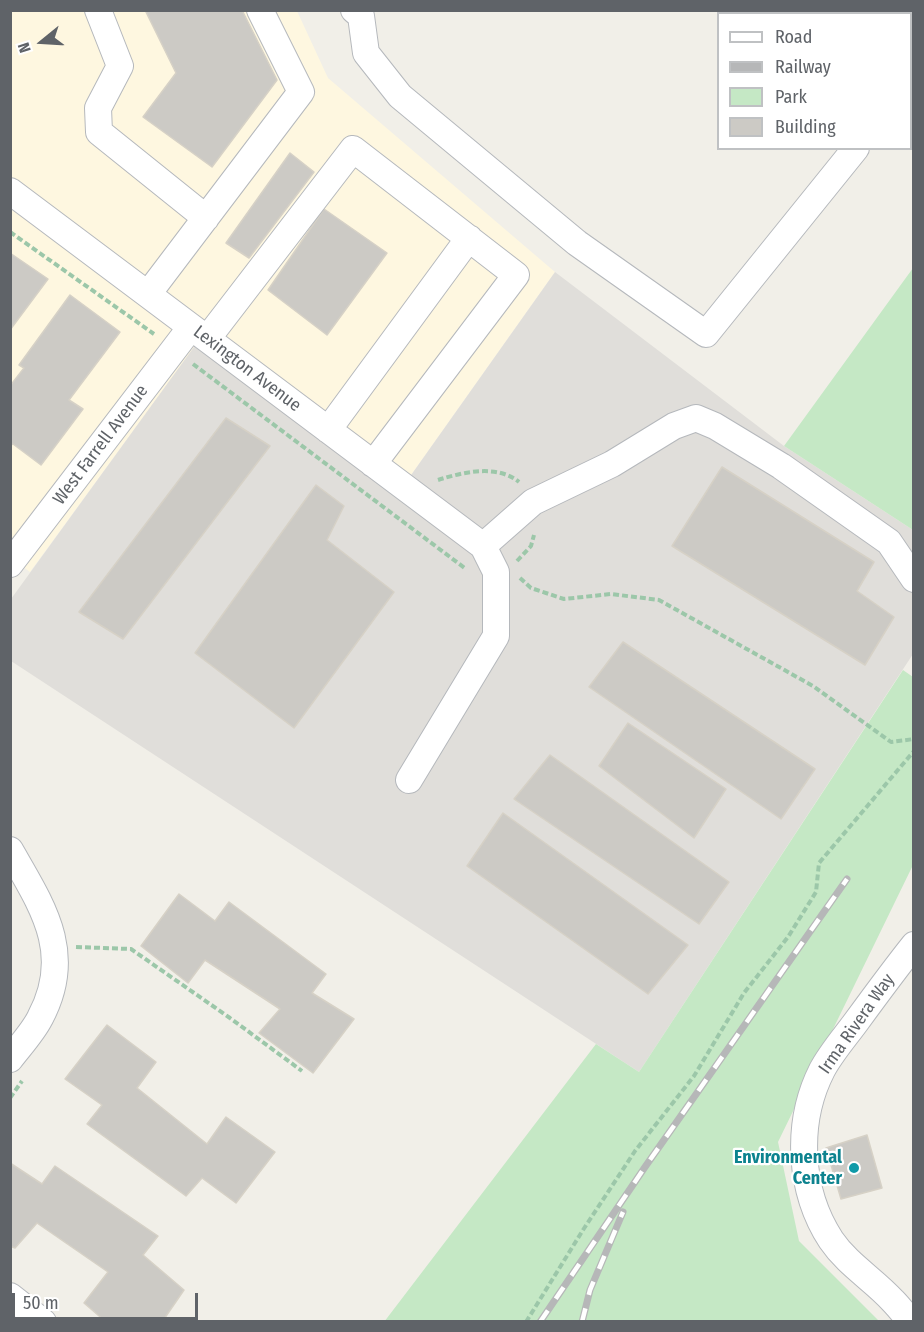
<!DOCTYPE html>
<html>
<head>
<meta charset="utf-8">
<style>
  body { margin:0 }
  #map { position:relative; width:924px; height:1332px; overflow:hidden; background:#f1efe8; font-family:"Fira Sans Condensed",sans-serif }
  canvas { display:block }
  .frame { position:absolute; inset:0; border:12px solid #5f6368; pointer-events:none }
  .legend { position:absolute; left:717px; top:12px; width:195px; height:138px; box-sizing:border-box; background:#fff; border:2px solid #bfc1c3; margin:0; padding:8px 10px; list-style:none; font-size:18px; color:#5f6368 }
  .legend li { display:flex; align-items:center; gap:12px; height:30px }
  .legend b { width:30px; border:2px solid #bfc1c3 }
  .north { position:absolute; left:12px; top:12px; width:60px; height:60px; -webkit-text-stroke:4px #fff; paint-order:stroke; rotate:252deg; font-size:16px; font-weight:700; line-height:24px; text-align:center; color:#5f6368 }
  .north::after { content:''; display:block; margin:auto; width:21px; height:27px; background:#5f6368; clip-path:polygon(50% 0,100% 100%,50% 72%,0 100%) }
  .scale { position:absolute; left:12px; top:1293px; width:186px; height:27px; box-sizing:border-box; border:3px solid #5f6368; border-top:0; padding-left:8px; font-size:18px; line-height:21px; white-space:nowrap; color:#5f6368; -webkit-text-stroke:4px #fff; paint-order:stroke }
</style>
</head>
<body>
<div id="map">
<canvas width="924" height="1332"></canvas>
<div class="frame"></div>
<ul class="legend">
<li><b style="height:8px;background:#fff"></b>Road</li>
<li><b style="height:8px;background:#b6b7b8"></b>Railway</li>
<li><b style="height:16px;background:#c5e8c5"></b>Park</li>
<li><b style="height:16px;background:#cccac5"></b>Building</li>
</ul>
<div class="north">N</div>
<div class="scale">50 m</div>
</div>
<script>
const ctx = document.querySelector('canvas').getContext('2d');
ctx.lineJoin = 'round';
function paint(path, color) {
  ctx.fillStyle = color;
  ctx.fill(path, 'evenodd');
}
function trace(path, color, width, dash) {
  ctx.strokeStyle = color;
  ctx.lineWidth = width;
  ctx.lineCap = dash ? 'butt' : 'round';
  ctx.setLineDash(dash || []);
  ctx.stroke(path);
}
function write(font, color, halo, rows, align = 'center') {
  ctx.font = font + ' "Fira Sans Condensed",sans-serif';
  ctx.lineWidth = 4.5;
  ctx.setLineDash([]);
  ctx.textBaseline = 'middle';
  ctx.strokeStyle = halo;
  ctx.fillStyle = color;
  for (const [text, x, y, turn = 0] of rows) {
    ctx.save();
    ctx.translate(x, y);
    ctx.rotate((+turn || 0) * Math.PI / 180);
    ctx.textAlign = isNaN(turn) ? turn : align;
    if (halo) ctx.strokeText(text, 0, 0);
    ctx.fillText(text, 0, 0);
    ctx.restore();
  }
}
paint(new Path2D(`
  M 10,11 L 297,11 L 328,78 L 555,272 L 409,478 L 207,330 L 30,572 L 11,558 Z`), '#fef7e0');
paint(new Path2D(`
  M 555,272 L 784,446 L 913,530 L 913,654 L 639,1072 L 11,661 L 11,599 L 207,329 L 409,478 Z`), '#e0deda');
paint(new Path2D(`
  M 913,268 L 913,530 L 784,446 Z
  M 903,670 L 913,677 L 913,865 L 778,1142 L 799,1241 L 879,1321 L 384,1322 L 596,1044 L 639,1072 Z`), '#c5e8c5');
const building = new Path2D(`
  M 145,10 L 242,10 L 277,80 L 212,167 L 143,117 L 176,73 Z
  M 290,153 L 314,172 L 249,258 L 226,243 Z
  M 324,209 L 387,253 L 327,335 L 268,290 Z
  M 10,253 L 48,279 L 10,330 Z
  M 70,295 L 120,332 L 69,400 L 83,409 L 41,465 L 13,444 L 10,446 L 10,386 L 24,368 L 19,365 Z
  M 226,418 L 270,446 L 123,639 L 79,612 Z
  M 722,467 L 874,562 L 857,591 L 894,617 L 865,665 L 672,546 Z
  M 316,485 L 344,506 L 327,540 L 394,592 L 294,728 L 195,653 Z
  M 623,642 L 815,769 L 781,819 L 589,687 Z
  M 628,723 L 726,789 L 694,838 L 599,766 Z
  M 550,755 L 729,882 L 699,924 L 514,799 Z
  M 503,813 L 688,945 L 648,994 L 467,866 Z
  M 179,894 L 215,921 L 229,902 L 326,974 L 312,993 L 354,1019 L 313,1073 L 259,1033 L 280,1009 L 205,960 L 188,983 L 141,946 Z
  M 107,1025 L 156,1062 L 137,1088 L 207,1144 L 226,1117 L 275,1152 L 236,1203 L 202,1178 L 186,1196 L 87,1124 L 102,1105 L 65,1079 Z
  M 867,1135 L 882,1188 L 841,1199 L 826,1148 Z
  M 10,1163 L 42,1184 L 55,1166 L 158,1236 L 143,1255 L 184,1290 L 162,1322 L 106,1322 L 84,1303 L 108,1272 L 37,1223 L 15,1248 L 10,1246 Z`);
paint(building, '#cccac5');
trace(building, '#d6d1c6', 1.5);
const minor = new Path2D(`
  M 98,10 L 120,66 L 98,108 L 99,132 L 206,218
  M 354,10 L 361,16 L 366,53 L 400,96 L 577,243 L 706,334 L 856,148
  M 910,80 L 914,76
  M 10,191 L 483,546 L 496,572 L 496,636 L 409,780
  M 148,294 L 301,92 L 260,10
  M 207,339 L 353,149 L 516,275 L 373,464
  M 328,430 L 469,238
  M 483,546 L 533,502 L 612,464 L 674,426 L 696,418 L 715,426 L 781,466 L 889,542 L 914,579
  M 10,564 L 191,327
  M 10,850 C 42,906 75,953 40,1018 C 33,1032 20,1046 10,1059
  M 10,1296 L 43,1322
  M 911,1322 C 905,1315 899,1307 893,1301 C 873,1279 848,1265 831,1240 C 799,1191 795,1123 822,1070 C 831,1053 845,1037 856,1022 C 875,996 894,970 914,945`);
trace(minor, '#b5b8bc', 28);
trace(new Path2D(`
  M 10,232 L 154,334
  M 193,364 L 466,569
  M 438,480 C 463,472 497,464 519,482
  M 517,561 L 531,546 L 534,535
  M 520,578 L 531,588 L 564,599 L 611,594 L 659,600 L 813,686 L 891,742 L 914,739
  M 76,947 L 131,949 L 230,1018 L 302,1071
  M 10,1098 L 22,1081
  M 526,1322 L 583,1230 L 635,1151 L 694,1076 L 744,993 L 788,937 L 816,892 L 819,863 L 914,751`), '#9cc7a9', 4, [6, 3]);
trace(minor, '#fff', 26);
const rail = new Path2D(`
  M 540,1322 L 645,1167 L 847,879
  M 582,1322 L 590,1290 L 623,1212`);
trace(rail, '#b6b7b8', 7);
trace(rail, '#fff', 4.5, [14]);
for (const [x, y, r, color] of [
  [854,1168,6,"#0f9aa8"]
]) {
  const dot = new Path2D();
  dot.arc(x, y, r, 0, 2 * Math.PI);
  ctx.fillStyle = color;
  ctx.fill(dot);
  trace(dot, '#fff', 2);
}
write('18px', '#5f6368', '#fff', [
  ["Lexington Avenue",247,369,37],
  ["West Farrell Avenue",101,445,-53],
  ["Irma Rivera Way",857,1024,-55]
]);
write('bold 18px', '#0d838f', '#fff', [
  ["Environmental",842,1158],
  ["Center",842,1179]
], 'right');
</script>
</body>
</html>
